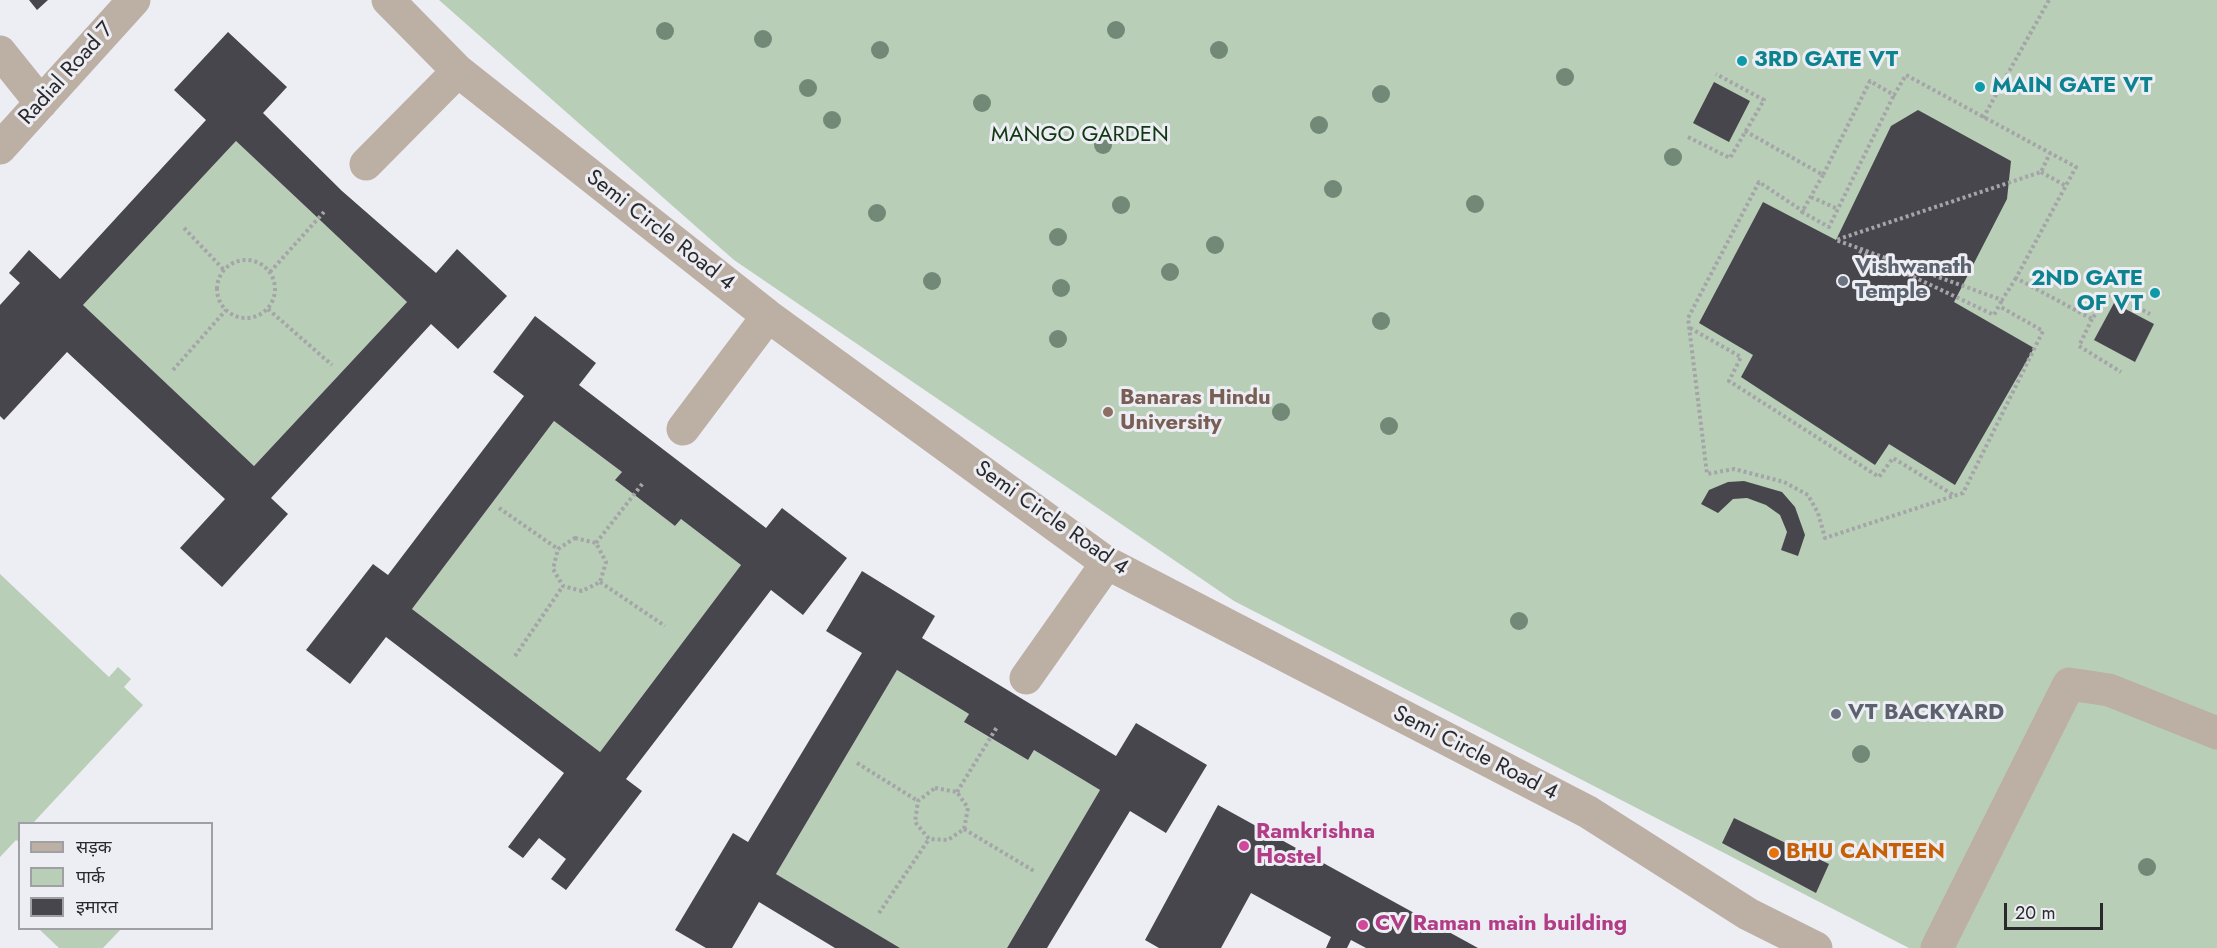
<!DOCTYPE html>
<html>
<head>
<meta charset="utf-8">
<style>
  body { margin:0 }
  #map { position:relative; width:2217px; height:948px; overflow:hidden; background:#ededf4; font-family:Jost,"Noto Sans Devanagari",sans-serif }
  canvas { display:block }
  .legend { position:absolute; left:18px; top:822px; width:195px; height:108px; box-sizing:border-box; background:#ededf4; border:2px solid #9f9fa4; margin:0; padding:8px 10px; list-style:none; font-size:18px; color:#2a2a2c }
  .legend li { display:flex; align-items:center; gap:12px; height:30px }
  .legend b { width:30px; border:2px solid #9f9fa4 }
  .scale { position:absolute; left:2004px; top:903px; width:99px; height:27px; box-sizing:border-box; border:3px solid #2a2a2c; border-top:0; padding-left:8px; font-size:18px; line-height:21px; white-space:nowrap; color:#2a2a2c; -webkit-text-stroke:4px #ededf4; paint-order:stroke }
</style>
</head>
<body>
<div id="map">
<canvas width="2217" height="948"></canvas>
<ul class="legend">
<li><b style="height:8px;background:#bcafa4"></b>सड़क</li>
<li><b style="height:16px;background:#b8ceb7"></b>पार्क</li>
<li><b style="height:16px;background:#47464c"></b>इमारत</li>
</ul>
<div class="scale">20 m</div>
</div>
<script>
const ctx = document.querySelector('canvas').getContext('2d');
ctx.lineJoin = 'round';
function paint(path, color) {
  ctx.fillStyle = color;
  ctx.fill(path, 'evenodd');
}
function trace(path, color, width, dash) {
  ctx.strokeStyle = color;
  ctx.lineWidth = width;
  ctx.lineCap = dash ? 'butt' : 'round';
  ctx.setLineDash(dash || []);
  ctx.stroke(path);
}
function write(font, color, halo, rows, align = 'center') {
  ctx.font = font + ' Jost,sans-serif';
  ctx.lineWidth = 6;
  ctx.setLineDash([]);
  ctx.textBaseline = 'middle';
  ctx.strokeStyle = halo;
  ctx.fillStyle = color;
  for (const [text, x, y, turn = 0] of rows) {
    ctx.save();
    ctx.translate(x, y);
    ctx.rotate((+turn || 0) * Math.PI / 180);
    ctx.textAlign = isNaN(turn) ? turn : align;
    if (halo) ctx.strokeText(text, 0, 0);
    ctx.fillText(text, 0, 0);
    ctx.restore();
  }
}
paint(new Path2D(`
  M 439,0 L 2217,0 L 2217,948 L 1909,948 L 1234,601 L 734,260 Z
  M 236,141 L 407,302 L 254,466 L 83,305 Z
  M 554,421 L 622,472 L 616,481 L 675,526 L 681,519 L 741,565 L 600,752 L 412,609 Z
  M 0,574 L 109,677 L 118,667 L 131,679 L 124,687 L 143,705 L 33,823 L 20,824 L 19,842 L 16,840 L 0,857 Z
  M 897,670 L 969,714 L 965,723 L 1028,760 L 1034,750 L 1100,790 L 1007,948 L 900,948 L 776,874 Z
  M 39,929 L 121,929 L 103,948 L 59,948 Z`), '#b8ceb7');
paint(new Path2D(`
  M 29,0 L 48,0 L 37,10 Z
  M 228,32 L 287,87 L 263,113 L 342,191 L 436,273 L 457,249 L 507,296 L 458,349 L 431,324 L 271,498 L 288,514 L 222,587 L 180,548 L 225,499 L 67,352 L 4,420 L 0,416 L 0,305 L 20,283 L 9,273 L 29,250 L 60,279 L 206,120 L 174,90 ZM 236,141 L 407,302 L 254,466 L 83,305 Z
  M 1714,82 L 1750,101 L 1729,142 L 1693,123 Z
  M 1918,110 L 2011,161 L 2007,199 L 1954,302 L 2034,348 L 1955,485 L 1889,444 L 1875,465 L 1741,377 L 1753,355 L 1699,323 L 1763,202 L 1836,240 L 1891,126 Z
  M 2114,303 L 2154,324 L 2135,362 L 2094,340 Z
  M 535,316 L 596,363 L 579,385 L 766,528 L 782,508 L 847,558 L 803,615 L 771,590 L 626,779 L 642,791 L 566,890 L 551,879 L 566,859 L 539,838 L 523,858 L 508,847 L 564,773 L 386,637 L 350,684 L 306,650 L 373,564 L 388,575 L 524,396 L 493,372 ZM 554,421 L 622,472 L 615,480 L 675,526 L 681,519 L 741,565 L 600,752 L 412,609 Z
  M 1744,481 L 1782,492 L 1795,507 L 1805,535 L 1798,556 L 1781,550 L 1787,532 L 1780,515 L 1766,505 L 1747,498 L 1733,499 L 1718,513 L 1701,504 L 1709,490 L 1728,482 Z
  M 862,571 L 935,616 L 922,638 L 1116,756 L 1136,723 L 1207,765 L 1166,833 L 1130,811 L 1047,948 L 1007,948 L 1100,790 L 1034,750 L 1028,760 L 964,722 L 969,714 L 897,670 L 776,874 L 900,948 L 835,948 L 759,902 L 732,948 L 706,948 L 675,930 L 733,833 L 748,842 L 862,653 L 826,631 Z
  M 1218,805 L 1365,886 L 1478,948 L 1366,948 L 1351,940 L 1347,948 L 1326,948 L 1331,937 L 1251,893 L 1221,948 L 1159,948 L 1145,940 Z
  M 1734,818 L 1829,864 L 1816,893 L 1722,843 Z`), '#47464c');
trace(new Path2D(`
  M 1983,118 L 2049,0
  M 1745,131 L 1823,175 L 1870,81 L 1894,95 L 1906,75 L 2076,167 L 2016,278 L 2092,319 L 2110,293 L 2150,314
  M 1688,137 L 1730,158 L 1764,100 L 1716,74
  M 2041,172 L 2066,186
  M 1823,175 L 1802,212 L 1829,227 L 1894,95
  M 1811,197 L 1838,209
  M 1804,212 L 1759,182 L 1688,318 L 1707,474 L 1734,469 L 1784,482 L 1808,495 L 1818,513 L 1825,538 L 1963,493 L 2043,331 L 1999,306
  M 184,228 L 224,270
  M 1859,251 L 1994,315 L 2002,300
  M217 289a29 29 0 1 1 58 0a29 29 0 1 1-58 0Z
  M 270,272 L 324,212
  M 2016,278 L 2002,300 L 1836,240 L 2041,172 L 2050,153
  M 268,309 L 332,365
  M 2092,319 L 2079,346 L 2121,372
  M 1690,328 L 1741,357 L 1729,381 L 1879,477 L 1893,458 L 1955,496
  M 173,370 L 226,310
  M 499,508 L 558,549
  M 575,538 L 596,543 L 606,562 L 600,582 L 582,591 L 563,586 L 553,569 L 558,549 Z
  M 596,543 L 643,483
  M 600,582 L 665,626
  M 515,656 L 563,586
  M 857,763 L 918,801
  M 935,788 L 957,792 L 968,808 L 964,829 L 948,840 L 929,839 L 915,822 L 918,801 Z
  M 957,792 L 997,727
  M 964,829 L 1034,871
  M 879,913 L 929,839`), '#a4a4a9', 4, [3, 3]);
trace(new Path2D(`
  M 388,0 L 458,71 L 768,316 L 1107,563 L 1588,812 L 1748,914 L 1816,948
  M 0,52 L 41,103
  M 0,148 L 134,0
  M 366,164 L 458,71
  M 683,429 L 768,316
  M 1026,678 L 1107,563
  M 1937,948 L 2069,684 L 2109,690 L 2217,733`), '#bcafa4', 33);
ctx.fillStyle = '#738978';
for (const [x, y] of [
  [1116,30],
  [665,31],
  [763,39],
  [880,50],
  [1219,50],
  [1565,77],
  [808,88],
  [1381,94],
  [982,103],
  [832,120],
  [1319,125],
  [1103,145],
  [1673,157],
  [1333,189],
  [1475,204],
  [1121,205],
  [877,213],
  [1058,237],
  [1215,245],
  [1170,272],
  [932,281],
  [1061,288],
  [1381,321],
  [1058,339],
  [1281,412],
  [1389,426],
  [1519,621],
  [1861,754],
  [2147,867]
]) {
  ctx.beginPath();
  ctx.arc(x, y, 9, 0, 2 * Math.PI);
  ctx.fill();
}
for (const [x, y, r, color] of [
  [1742,61,6,"#0f9aa8"],
  [1980,87,6,"#0f9aa8"],
  [1843,281,6,"#6b7280"],
  [2155,293,6,"#0f9aa8"],
  [1108,412,6,"#8d6e63"],
  [1836,714,6,"#6b7280"],
  [1244,846,6,"#d1479c"],
  [1774,853,6,"#e8710a"],
  [1363,925,6,"#d1479c"]
]) {
  const dot = new Path2D();
  dot.arc(x, y, r, 0, 2 * Math.PI);
  ctx.fillStyle = color;
  ctx.fill(dot);
  trace(dot, '#ededf4', 2);
}
write('bold 22px', '#0d838f', '#ededf4', [
  ["3RD GATE VT",1754,61],
  ["MAIN GATE VT",1992,87],
  ["2ND GATE",2143,280,"right"],
  ["OF VT",2143,305,"right"]
], 'left');
write('22px', '#2a2a2c', '#ededf4', [
  ["Radial Road 7",67,74,-48],
  ["Semi Circle Road 4",660,231,38],
  ["Semi Circle Road 4",1051,519,35],
  ["Semi Circle Road 4",1475,754,27]
]);
write('22px', '#103812', '#ededf4', [
  ["MANGO GARDEN",1080,136]
]);
write('bold 22px', '#5b616d', '#ededf4', [
  ["Vishwanath",1855,268],
  ["Temple",1855,293],
  ["VT BACKYARD",1848,714]
], 'left');
write('bold 22px', '#785e54', '#ededf4', [
  ["Banaras Hindu",1120,399],
  ["University",1120,424]
], 'left');
write('bold 22px', '#b23c85', '#ededf4', [
  ["Ramkrishna",1256,833],
  ["Hostel",1256,858],
  ["CV Raman main building",1375,925]
], 'left');
write('bold 22px', '#c56008', '#ededf4', [
  ["BHU CANTEEN",1786,853]
], 'left');
</script>
</body>
</html>
